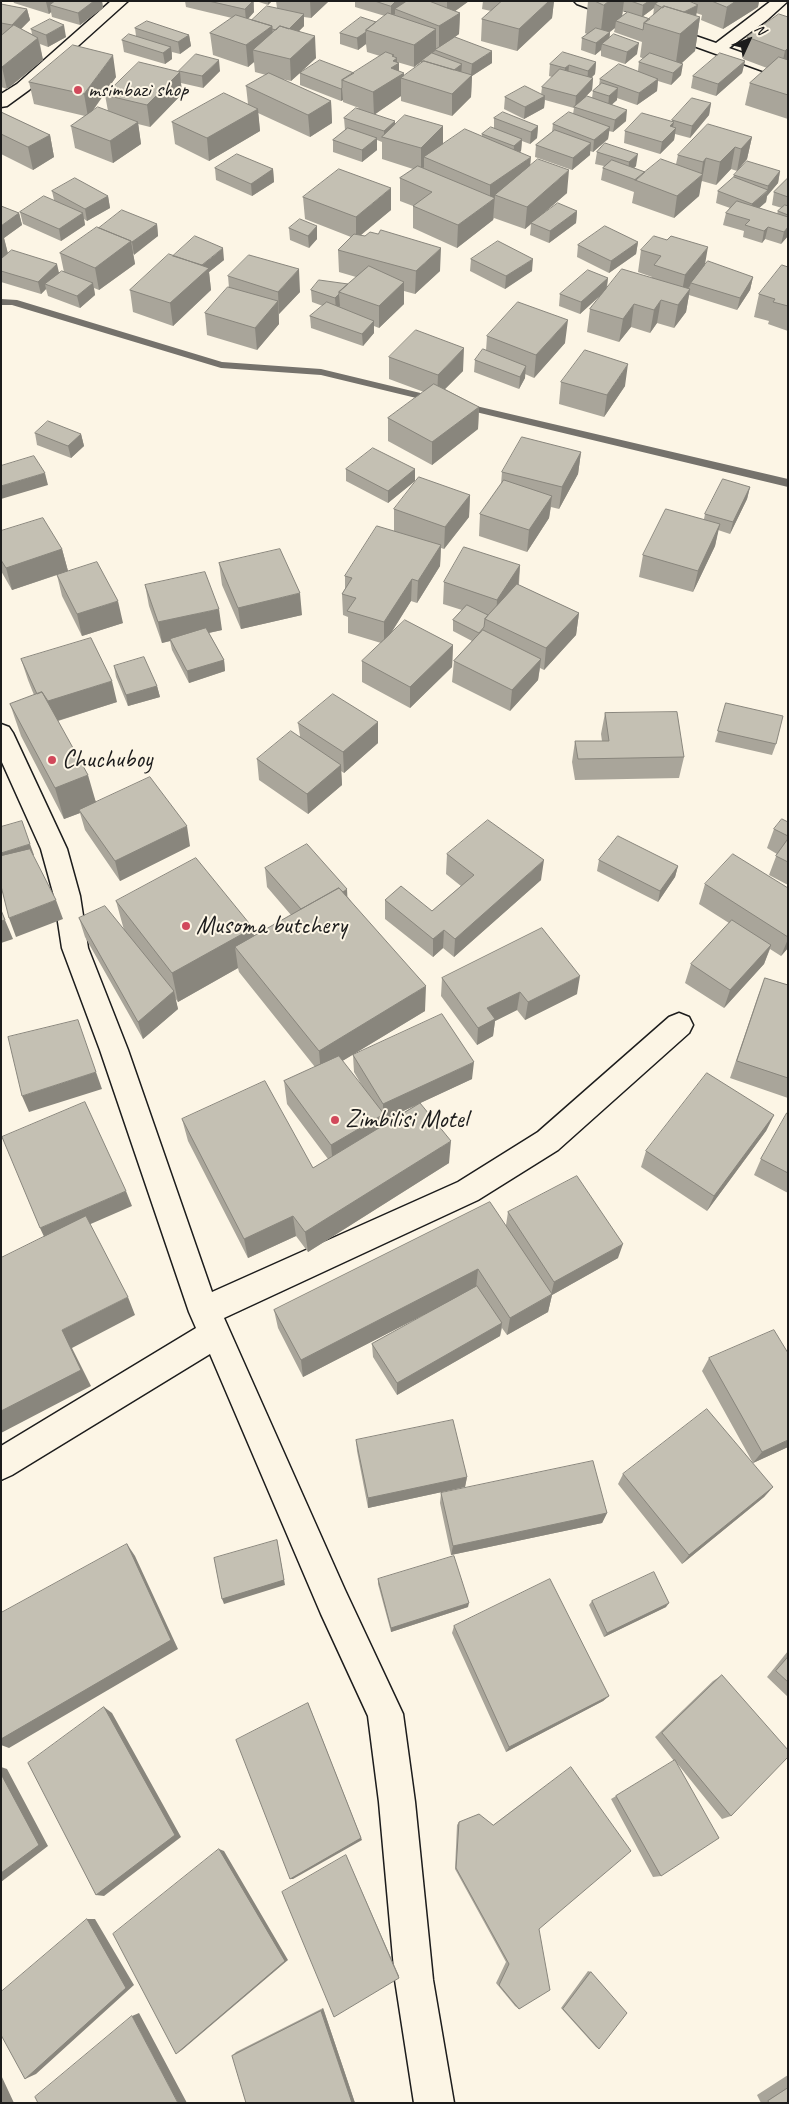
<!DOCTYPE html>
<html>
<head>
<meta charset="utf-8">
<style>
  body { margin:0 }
  #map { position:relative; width:789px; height:2104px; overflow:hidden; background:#fcf5e5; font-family:Caveat,sans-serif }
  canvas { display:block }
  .frame { position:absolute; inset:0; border:2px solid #1c1c1c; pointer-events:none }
  .north { position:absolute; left:724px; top:15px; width:50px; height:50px; -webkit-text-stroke:4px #fcf5e5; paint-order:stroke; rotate:47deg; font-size:14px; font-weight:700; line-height:20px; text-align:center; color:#1c1c1c }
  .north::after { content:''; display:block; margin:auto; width:18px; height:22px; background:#1c1c1c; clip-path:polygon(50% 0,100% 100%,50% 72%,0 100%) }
</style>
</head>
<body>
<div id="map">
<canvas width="789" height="2104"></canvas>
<div class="frame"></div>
<div class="north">N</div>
</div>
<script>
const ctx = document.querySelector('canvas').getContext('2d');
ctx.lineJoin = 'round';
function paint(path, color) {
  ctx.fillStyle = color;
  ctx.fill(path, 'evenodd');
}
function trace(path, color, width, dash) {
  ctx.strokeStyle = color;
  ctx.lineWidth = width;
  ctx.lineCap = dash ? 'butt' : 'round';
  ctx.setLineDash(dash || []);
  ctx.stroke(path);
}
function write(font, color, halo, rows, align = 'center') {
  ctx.font = font + ' Caveat,sans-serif';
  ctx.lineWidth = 4;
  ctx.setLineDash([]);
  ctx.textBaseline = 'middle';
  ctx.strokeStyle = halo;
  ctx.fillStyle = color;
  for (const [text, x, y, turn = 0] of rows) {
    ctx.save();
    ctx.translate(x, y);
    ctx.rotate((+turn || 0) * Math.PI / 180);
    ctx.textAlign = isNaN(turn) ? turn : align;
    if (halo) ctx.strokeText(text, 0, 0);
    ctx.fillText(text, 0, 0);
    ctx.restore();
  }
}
paint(new Path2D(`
  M 1,299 L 17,300 L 222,362 L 321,369 L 437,397 L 442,400 L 437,403 L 321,375 L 221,368 L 12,305 L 1,305 Z
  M 459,402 L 788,479 L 788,487 L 455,407 L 454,405 Z`), '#75726c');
const minor = new Path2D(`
  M 111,1 L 128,1 L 29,90 L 7,106 L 1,107 L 1,94 L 17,84 Z
  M 574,1 L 597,1 L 628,13 L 631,16 L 628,19 L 618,19 L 577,4 Z
  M 771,1 L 788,1 L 767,20 L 729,48 L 788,69 L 788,80 L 655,32 L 653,29 L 655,26 L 661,24 L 716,43 Z
  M 1,724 L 9,727 L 13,733 L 67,849 L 80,896 L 88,948 L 128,1050 L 212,1292 L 458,1182 L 538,1132 L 669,1017 L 679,1013 L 689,1017 L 693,1025 L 689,1033 L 558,1150 L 478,1200 L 224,1318 L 345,1590 L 403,1714 L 415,1802 L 433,1980 L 454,2103 L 414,2103 L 395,1980 L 379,1802 L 368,1716 L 321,1614 L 210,1354 L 12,1475 L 1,1480 L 1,1446 L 196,1328 L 189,1312 L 100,1050 L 62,948 L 54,896 L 41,849 L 1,760 Z`);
trace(minor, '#1c1c1c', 3);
paint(minor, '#fcf5e5');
paint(new Path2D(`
  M 13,1 L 102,1 L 103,8 L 80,25 L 52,17 L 51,12 L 49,14 L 14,3 Z
  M 185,1 L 254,1 L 254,12 L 248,19 L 252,20 L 277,8 L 276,1 L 329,1 L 311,18 L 304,17 L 304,26 L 299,31 L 316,58 L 301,72 L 354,73 L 380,56 L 367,52 L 366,44 L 358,50 L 340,44 L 340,33 L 376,22 L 385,16 L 355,7 L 355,1 L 469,1 L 455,11 L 460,13 L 459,34 L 455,37 L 492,63 L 472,76 L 471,97 L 452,116 L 401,101 L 401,96 L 375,114 L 395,124 L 443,144 L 482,136 L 482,134 L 494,128 L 494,118 L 538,126 L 537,138 L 530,144 L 522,141 L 521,151 L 520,152 L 530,166 L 567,193 L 537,219 L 577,211 L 576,223 L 549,243 L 530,235 L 531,224 L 525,229 L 494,218 L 493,220 L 457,248 L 413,228 L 413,206 L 400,201 L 400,178 L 413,169 L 382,159 L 382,142 L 377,140 L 377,150 L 362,162 L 333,152 L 333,140 L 345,130 L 344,118 L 359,108 L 343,102 L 343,100 L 341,101 L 300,85 L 300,73 L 291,81 L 282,79 L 331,101 L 332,123 L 310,137 L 258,113 L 260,131 L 209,161 L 175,144 L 172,122 L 248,104 L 246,86 L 266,75 L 255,72 L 254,62 L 248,67 L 213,55 L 210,33 L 232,18 L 186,7 ZM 397,62 L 414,67 L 421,62 L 421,63 L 404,77 L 399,71 L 399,63 Z
  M 256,1 L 272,1 L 268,5 Z
  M 483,1 L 554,1 L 552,18 L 517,51 L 481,41 L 482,19 L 491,11 L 482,9 Z
  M 588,1 L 657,1 L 657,3 L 693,3 L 694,1 L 759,1 L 758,7 L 723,29 L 701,20 L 702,15 L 696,13 L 696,16 L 700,17 L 695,51 L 682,63 L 681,75 L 671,85 L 658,81 L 657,91 L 637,105 L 617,98 L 617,100 L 612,104 L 626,121 L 613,132 L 609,131 L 608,139 L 593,152 L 590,151 L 590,155 L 572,170 L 535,157 L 536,145 L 552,132 L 553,124 L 573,114 L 574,108 L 545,100 L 544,108 L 524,119 L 504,109 L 505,97 L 541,95 L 542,87 L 552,77 L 549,76 L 550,64 L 596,62 L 595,74 L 591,78 L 593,78 L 592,90 L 586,96 L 592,98 L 593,91 L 599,86 L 600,79 L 638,71 L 639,62 L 644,59 L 640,57 L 642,42 L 614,32 L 615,28 L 610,32 L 609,38 L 637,54 L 625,64 L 601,56 L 601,50 L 595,55 L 581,50 L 582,38 L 587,34 L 585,33 ZM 654,8 L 653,16 L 650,19 L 643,16 ZM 623,11 L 627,12 L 622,16 Z
  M 1,4 L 27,9 L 30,20 L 21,29 L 32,34 L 31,29 L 66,37 L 48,47 L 40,44 L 43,60 L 7,89 L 1,87 L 1,36 L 3,34 L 1,34 Z
  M 788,17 L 788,119 L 745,105 L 750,83 L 767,68 L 743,59 L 747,37 Z
  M 135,28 L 189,35 L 191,46 L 180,54 L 172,52 L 172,59 L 165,64 L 124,52 L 122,40 L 136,36 Z
  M 745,61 L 742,73 L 716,96 L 691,88 L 693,76 Z
  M 179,71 L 220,71 L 203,88 L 181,83 L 182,94 L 150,127 L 138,124 L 141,144 L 113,163 L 75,148 L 71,126 L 85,116 L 34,104 L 29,82 L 116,77 L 92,112 L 108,111 L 105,95 L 179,72 Z
  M 711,103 L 709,115 L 690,138 L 675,134 L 674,140 L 660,154 L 624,143 L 625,131 L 672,121 L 672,120 Z
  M 1,112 L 50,135 L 54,157 L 33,170 L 1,154 Z
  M 752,137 L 747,159 L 737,171 L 731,169 L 716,185 L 702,181 L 701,182 L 699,196 L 674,218 L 632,203 L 634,192 L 601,180 L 603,168 L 604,166 L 595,164 L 597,152 L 605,143 L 636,166 L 634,168 L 645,172 L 676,164 L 678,155 Z
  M 215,168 L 273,169 L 274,182 L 252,196 L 216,180 Z
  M 780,171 L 778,183 L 767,196 L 766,202 L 759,208 L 777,214 L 778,211 L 782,208 L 772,205 L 774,192 L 788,178 L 788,236 L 781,244 L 765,239 L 762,243 L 743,237 L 744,231 L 723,225 L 726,213 L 730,208 L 716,203 L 718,191 L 733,178 L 734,175 Z
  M 52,191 L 108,196 L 110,208 L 87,221 L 84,219 L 85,225 L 61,241 L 23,224 L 20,212 L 54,200 Z
  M 303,197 L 391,210 L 361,235 L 440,271 L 415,294 L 404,291 L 404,304 L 379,328 L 374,326 L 374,333 L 363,346 L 311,328 L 310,316 L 323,306 L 312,302 L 311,290 L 348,284 L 356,277 L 339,272 L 338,250 L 351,237 L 305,219 Z
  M 1,206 L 19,213 L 22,225 L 4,238 L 8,254 L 59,273 L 64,272 L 60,253 L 99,228 L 157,224 L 158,236 L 133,254 L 135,264 L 99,290 L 94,288 L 95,295 L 80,308 L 48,296 L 46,289 L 41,294 L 1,282 Z
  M 317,226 L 317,239 L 309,248 L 290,240 L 289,228 Z
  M 638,242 L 636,254 L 609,273 L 577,257 L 578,245 Z
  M 641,250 L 753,277 L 750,290 L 737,310 L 689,295 L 686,312 L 674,328 L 657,323 L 650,333 L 631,327 L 619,342 L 587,332 L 590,309 L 601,295 L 580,314 L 559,306 L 560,294 L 608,278 L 607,288 L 652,278 L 652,277 L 638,272 Z
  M 173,256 L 224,260 L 209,272 L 211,290 L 173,326 L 133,312 L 130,290 Z
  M 471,259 L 532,271 L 505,289 L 470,271 Z
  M 788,267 L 788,331 L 768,324 L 769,321 L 754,317 L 759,294 Z
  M 228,276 L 300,292 L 279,314 L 279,324 L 257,350 L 207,335 L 205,313 L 229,288 Z
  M 487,336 L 565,343 L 534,378 L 525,374 L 525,378 L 519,389 L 474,372 L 475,360 L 486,351 Z
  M 389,357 L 463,371 L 445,389 L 479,407 L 478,429 L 432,465 L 388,441 L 388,418 L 424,392 L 389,379 Z
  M 561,382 L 625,386 L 604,417 L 559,404 Z
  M 35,433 L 81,434 L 84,446 L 71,458 L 37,445 Z
  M 581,452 L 578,474 L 559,509 L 551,507 L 549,518 L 527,552 L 479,536 L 480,514 L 501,484 L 502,472 Z
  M 346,469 L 415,469 L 415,481 L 388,503 L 346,481 Z
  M 750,487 L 747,499 L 730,534 L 718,530 L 715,546 L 693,592 L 639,577 L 643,555 L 704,519 L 705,514 Z
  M 470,495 L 469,517 L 444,549 L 441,548 L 440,566 L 417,603 L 411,601 L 390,635 L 453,645 L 452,667 L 410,708 L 362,682 L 362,661 L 381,643 L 348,633 L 348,617 L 343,615 L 342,594 L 345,589 L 345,576 L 394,531 L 394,509 Z
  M 1,531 L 62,549 L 68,571 L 57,575 L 123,623 L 82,636 L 62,596 L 57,575 L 12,590 L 1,571 Z
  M 219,563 L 302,615 L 241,629 L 222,585 Z
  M 520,565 L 519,585 L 579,613 L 576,635 L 544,670 L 540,668 L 538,680 L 510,711 L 452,682 L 454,661 L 472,641 L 453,631 L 453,620 L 462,610 L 443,604 L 444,582 Z
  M 145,585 L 222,630 L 209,633 L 224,660 L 225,671 L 189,683 L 172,650 L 170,641 L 162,643 L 149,606 Z
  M 21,659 L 117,702 L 58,721 L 96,802 L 190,846 L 120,881 L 85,830 L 80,813 L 64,819 L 21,736 L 10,704 L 34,695 L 28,680 Z
  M 114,666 L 157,686 L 160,697 L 128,706 L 116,677 Z
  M 726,703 L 776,744 L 772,755 L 715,742 Z
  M 605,713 L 684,757 L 679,778 L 575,780 L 572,762 L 575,741 L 602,741 L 601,734 Z
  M 378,722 L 378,743 L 344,773 L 341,771 L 342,785 L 308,814 L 259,780 L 257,759 L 300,736 L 298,723 Z
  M 788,822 L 788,885 L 769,875 L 777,854 L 767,848 L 774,829 Z
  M 447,854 L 541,880 L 454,957 L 443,948 L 433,957 L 385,919 L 385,900 L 432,911 L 461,886 L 446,874 Z
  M 599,860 L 678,866 L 675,877 L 658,902 L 597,871 Z
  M 265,868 L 348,897 L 425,1011 L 342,1061 L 365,1091 L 354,1072 L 353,1055 L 472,1079 L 420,1103 L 449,1163 L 308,1252 L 296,1236 L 248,1258 L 188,1141 L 182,1119 L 313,1168 L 328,1159 L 287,1104 L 284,1081 L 315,1067 L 239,972 L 238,968 L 178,1002 L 175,998 L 178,1009 L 143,1039 L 85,937 L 79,918 L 124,930 L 116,901 L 254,936 L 291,915 L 267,887 ZM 414,1106 L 384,1125 L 384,1120 Z
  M 705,884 L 788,888 L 788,948 L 781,956 L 770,949 L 764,964 L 724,1008 L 685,983 L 691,964 L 729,923 L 699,904 Z
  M 442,978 L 577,994 L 525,1020 L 517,1010 L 495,1021 L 493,1036 L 477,1045 L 441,996 Z
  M 765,978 L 788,985 L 788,1098 L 730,1078 L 758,996 Z
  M 788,1113 L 788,1193 L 754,1175 L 761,1159 Z
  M 774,1115 L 766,1131 L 707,1211 L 641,1167 L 646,1151 Z
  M 508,1212 L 618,1258 L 552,1295 L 548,1312 L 507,1335 L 502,1328 L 500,1336 L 397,1395 L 373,1357 L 372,1344 L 456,1298 L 303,1377 L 278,1328 L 274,1310 L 506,1225 Z
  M 709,1358 L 788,1447 L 753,1463 L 702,1371 Z
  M 356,1440 L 467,1477 L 465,1487 L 368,1508 L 357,1451 Z
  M 623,1474 L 773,1487 L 764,1497 L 682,1564 L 618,1484 Z
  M 441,1493 L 607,1513 L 602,1523 L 451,1555 L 440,1503 Z
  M 378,1579 L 468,1607 L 391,1632 L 378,1584 Z
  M 592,1601 L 666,1607 L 604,1637 L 589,1605 Z
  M 454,1626 L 609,1696 L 603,1701 L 506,1752 L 452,1633 Z
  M 788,1651 L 788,1697 L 767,1677 Z
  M 722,1675 L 731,1816 L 722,1819 L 676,1762 L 661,1876 L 653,1877 L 611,1799 L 674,1761 L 655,1737 L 713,1681 Z
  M 459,1822 L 539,1929 L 519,2009 L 515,2006 L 496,1983 L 506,1962 L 455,1869 L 457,1825 Z
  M 588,1971 L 591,1972 L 599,2049 L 596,2047 L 561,2008 Z
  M 323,2008 L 355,2103 L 232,2056 L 236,2052 Z
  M 788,2075 L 788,2103 L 761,2103 L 757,2095 Z`), '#a9a59a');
paint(new Path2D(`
  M 48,1 L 68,1 L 50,5 L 51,12 L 49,14 L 46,2 Z
  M 94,1 L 102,1 L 103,8 L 80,25 L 78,13 Z
  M 253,1 L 254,12 L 246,21 L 245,9 Z
  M 268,1 L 272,1 L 268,5 Z
  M 310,1 L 329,1 L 311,18 Z
  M 396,1 L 407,1 L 395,9 L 395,14 L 391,18 L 391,6 Z
  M 447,1 L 469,1 L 447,17 Z
  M 549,1 L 554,1 L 552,18 L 517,51 L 519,29 Z
  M 609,1 L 624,1 L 621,23 L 616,21 L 615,28 L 600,39 L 604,5 Z
  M 649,1 L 657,1 L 657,5 L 655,4 L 654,8 L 642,17 L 643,5 Z
  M 736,1 L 759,1 L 758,7 L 723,29 L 727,7 Z
  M 698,5 L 696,17 L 679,15 Z
  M 27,9 L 30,20 L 14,36 L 12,25 Z
  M 460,13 L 459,34 L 439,48 L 439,26 Z
  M 304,14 L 304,26 L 286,44 L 285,32 Z
  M 700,17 L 695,51 L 675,69 L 680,34 Z
  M 64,25 L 66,37 L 48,47 L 46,35 Z
  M 272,26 L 274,48 L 253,50 L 254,62 L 248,67 L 246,45 Z
  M 436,29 L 436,50 L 435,50 L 435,51 L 414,67 L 414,45 Z
  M 366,32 L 366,44 L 358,50 L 357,38 Z
  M 610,32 L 609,44 L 602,44 L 601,50 L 595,55 L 596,43 Z
  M 189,35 L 191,46 L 180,54 L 178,42 Z
  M 315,36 L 316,58 L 291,81 L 290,59 Z
  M 38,38 L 43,60 L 7,89 L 2,67 Z
  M 639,43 L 637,54 L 625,64 L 627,52 Z
  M 171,47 L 172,59 L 165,64 L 163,53 Z
  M 788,48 L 788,67 L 780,73 L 785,51 Z
  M 492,51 L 492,63 L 472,76 L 471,97 L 452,116 L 452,94 L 471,75 L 472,64 Z
  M 113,55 L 116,77 L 88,117 L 84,94 Z
  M 394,55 L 394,60 L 397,58 L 397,64 L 399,63 L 399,76 L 404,73 L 404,79 L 401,78 L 401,96 L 374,115 L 373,92 L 392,56 Z
  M 219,60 L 220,71 L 203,88 L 202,76 Z
  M 745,61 L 742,73 L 716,96 L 718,84 Z
  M 596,62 L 595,74 L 587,82 L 588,71 Z
  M 462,64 L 461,76 L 451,72 Z
  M 683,64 L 681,75 L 671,85 L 673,73 Z
  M 569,65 L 568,77 L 564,80 L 565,68 Z
  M 180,72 L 182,94 L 150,127 L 147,105 Z
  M 593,78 L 592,90 L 575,108 L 576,96 Z
  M 658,79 L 657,91 L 637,105 L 639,93 Z
  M 342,88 L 343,100 L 341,101 L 341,89 Z
  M 618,88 L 617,100 L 608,108 L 609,96 Z
  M 545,96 L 544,108 L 524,119 L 525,107 Z
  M 331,101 L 332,123 L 310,137 L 308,115 Z
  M 711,103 L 709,115 L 690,138 L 692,126 Z
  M 258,109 L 260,131 L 209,161 L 207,138 Z
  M 627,110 L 626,121 L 613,132 L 615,120 Z
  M 395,121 L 395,133 L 384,138 L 384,131 Z
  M 138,122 L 141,144 L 113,163 L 110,141 Z
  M 674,122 L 672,131 L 676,128 L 674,140 L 660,154 L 662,142 L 670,126 Z
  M 443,126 L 443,148 L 424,157 L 424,167 L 421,171 L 421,148 Z
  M 538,126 L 537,138 L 530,144 L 531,132 Z
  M 610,127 L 608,139 L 593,152 L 594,140 Z
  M 50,135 L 54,157 L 33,170 L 28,147 Z
  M 752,137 L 747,159 L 737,171 L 741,149 Z
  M 377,138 L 377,150 L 362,162 L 362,150 Z
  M 522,139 L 521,151 L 513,158 L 514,146 Z
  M 591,143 L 590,155 L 572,170 L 573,158 Z
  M 735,147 L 731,169 L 716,185 L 720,162 Z
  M 638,154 L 636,166 L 628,174 L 629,162 Z
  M 531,157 L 529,179 L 495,195 L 493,220 L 457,248 L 458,225 L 490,202 L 490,185 Z
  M 706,158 L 699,196 L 674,218 L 677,196 L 701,176 L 703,162 Z
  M 273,169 L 274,182 L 252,196 L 251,184 Z
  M 569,170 L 567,193 L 525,229 L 527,207 Z
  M 780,171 L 778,183 L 767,196 L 766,202 L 750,216 L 752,204 L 767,192 L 768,186 Z
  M 391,188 L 391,210 L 356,239 L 356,217 Z
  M 108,196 L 110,208 L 87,221 L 85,209 Z
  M 577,211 L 576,223 L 549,243 L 550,231 Z
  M 19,213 L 22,225 L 4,238 L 9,258 L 1,265 L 1,226 Z
  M 83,213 L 85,225 L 61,241 L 59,229 Z
  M 157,224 L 158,236 L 134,255 L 132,242 Z
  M 317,226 L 317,239 L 309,248 L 308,236 Z
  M 768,227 L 765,239 L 762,243 L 764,231 Z
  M 788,227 L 788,236 L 781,244 L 784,232 Z
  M 131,241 L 135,264 L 99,290 L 95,268 Z
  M 638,242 L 636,254 L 609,273 L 611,261 Z
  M 708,247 L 704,270 L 691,283 L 690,286 L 681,297 L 685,275 Z
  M 223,248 L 224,260 L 209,272 L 211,290 L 173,326 L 170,303 L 199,268 Z
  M 441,248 L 440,271 L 415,294 L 416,271 Z
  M 533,259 L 532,271 L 505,289 L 506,276 Z
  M 57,264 L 60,277 L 45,284 L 46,289 L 41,294 L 38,282 Z
  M 299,269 L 300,292 L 279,314 L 278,292 Z
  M 753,277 L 750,290 L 737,310 L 740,298 Z
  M 608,278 L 606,290 L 580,314 L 581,302 Z
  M 404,282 L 404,304 L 379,328 L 379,306 Z
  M 93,283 L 95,295 L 80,308 L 77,296 Z
  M 690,289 L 686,312 L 674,328 L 678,305 Z
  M 339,294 L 340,306 L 336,310 L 335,298 Z
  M 661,300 L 657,323 L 650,333 L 654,310 Z
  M 278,301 L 279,324 L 257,350 L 255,328 Z
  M 634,304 L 631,327 L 619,342 L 623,319 Z
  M 568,320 L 565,343 L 534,378 L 536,355 Z
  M 374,321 L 374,333 L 363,346 L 362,334 Z
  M 464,348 L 463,371 L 437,397 L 438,375 Z
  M 628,364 L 625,386 L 604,417 L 607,395 Z
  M 526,366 L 525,378 L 519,389 L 520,377 Z
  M 479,407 L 478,429 L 432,465 L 432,442 Z
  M 81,434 L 84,446 L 71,458 L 68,446 Z
  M 581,452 L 578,474 L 559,509 L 562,487 Z
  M 415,469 L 415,481 L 388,503 L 388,491 Z
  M 45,473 L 48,485 L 1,499 L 1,486 Z
  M 750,487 L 747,499 L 730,534 L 733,522 Z
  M 470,495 L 469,517 L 444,549 L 445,527 Z
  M 552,496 L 549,518 L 527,552 L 529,530 Z
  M 720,524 L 715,546 L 693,592 L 698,571 Z
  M 441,545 L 440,566 L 417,603 L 418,581 Z
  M 62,549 L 68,571 L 12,590 L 6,568 Z
  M 520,565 L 518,587 L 496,622 L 497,600 Z
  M 412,579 L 411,601 L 384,644 L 384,622 Z
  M 300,593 L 302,615 L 241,629 L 238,608 Z
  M 118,601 L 123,623 L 82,636 L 77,614 Z
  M 219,609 L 222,630 L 171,641 L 170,639 L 170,641 L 162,643 L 158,622 Z
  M 579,613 L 576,635 L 544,670 L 546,648 Z
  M 453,645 L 452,667 L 410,708 L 410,687 Z
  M 541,659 L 538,680 L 510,711 L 512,690 Z
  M 224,660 L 225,671 L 189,683 L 187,671 Z
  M 112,681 L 117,702 L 47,724 L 41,703 Z
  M 157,686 L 160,697 L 128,706 L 126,695 Z
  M 378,722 L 378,743 L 344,773 L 343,752 Z
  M 341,765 L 342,785 L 308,814 L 307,794 Z
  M 88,775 L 97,806 L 79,810 L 80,813 L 64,819 L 55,788 Z
  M 187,826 L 190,846 L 120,881 L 115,861 Z
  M 30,844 L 34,855 L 1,865 L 1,853 Z
  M 544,860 L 541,880 L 454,957 L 455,939 Z
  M 678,866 L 675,877 L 658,902 L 660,891 Z
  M 347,889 L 348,909 L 305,914 Z
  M 56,900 L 63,919 L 16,937 L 9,918 Z
  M 5,920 L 13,939 L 1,943 L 1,921 Z
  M 253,928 L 257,958 L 235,947 L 238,968 L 178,1002 L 172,973 Z
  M 444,930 L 443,948 L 433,957 L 433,939 Z
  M 788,939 L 788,948 L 781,956 Z
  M 771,945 L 764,964 L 724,1008 L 730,990 Z
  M 580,976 L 577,994 L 525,1020 L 528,1002 Z
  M 426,986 L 425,1011 L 321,1074 L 319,1051 Z
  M 174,991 L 178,1009 L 143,1039 L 138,1022 Z
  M 520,992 L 517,1010 L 495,1021 L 493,1036 L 477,1045 L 478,1028 L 487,1008 Z
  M 474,1062 L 472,1079 L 384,1120 L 384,1137 L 333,1166 L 331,1145 L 383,1115 L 383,1104 Z
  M 96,1072 L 102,1089 L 29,1112 L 22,1096 Z
  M 774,1115 L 766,1131 L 707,1211 L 714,1196 Z
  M 451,1141 L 449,1163 L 308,1252 L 305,1232 Z
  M 126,1191 L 132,1206 L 47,1243 L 40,1228 Z
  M 293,1216 L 296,1236 L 248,1258 L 244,1239 Z
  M 623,1244 L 618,1258 L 552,1295 L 548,1312 L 507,1335 L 510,1318 L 551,1295 L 554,1282 Z
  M 478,1269 L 476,1288 L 303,1377 L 301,1360 Z
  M 128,1297 L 135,1315 L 72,1348 L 91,1386 L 1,1433 L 1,1411 L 62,1330 Z
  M 502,1323 L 500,1336 L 397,1395 L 397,1383 Z
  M 788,1440 L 788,1447 L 753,1463 L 762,1452 Z
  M 467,1477 L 465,1487 L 368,1508 L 368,1498 Z
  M 773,1487 L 764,1497 L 682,1564 L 689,1555 Z
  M 607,1513 L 602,1523 L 451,1555 L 453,1546 Z
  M 277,1540 L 285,1585 L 224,1604 L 222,1599 Z
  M 127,1544 L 135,1556 L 178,1649 L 9,1748 L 1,1745 L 1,1739 Z
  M 469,1603 L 468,1607 L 391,1632 L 391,1628 Z
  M 669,1603 L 666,1607 L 604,1637 L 607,1633 Z
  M 609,1696 L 603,1701 L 506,1752 L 509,1747 Z
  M 308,1703 L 362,1840 L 293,1879 L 290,1879 Z
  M 104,1707 L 112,1713 L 181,1837 L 104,1896 L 96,1895 Z
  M 1,1767 L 7,1769 L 48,1846 L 1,1882 Z
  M 219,1849 L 224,1851 L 288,1960 L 182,2050 L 176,2054 Z
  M 346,1855 L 399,1976 L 399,1978 Z
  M 87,1919 L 95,1919 L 134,1985 L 36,2074 L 25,2079 Z
  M 323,2008 L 355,2103 L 352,2103 L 321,2011 Z
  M 139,2013 L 187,2103 L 178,2103 L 132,2016 Z
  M 1,2075 L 14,2103 L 1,2103 Z`), '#89867d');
const building = new Path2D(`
  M 55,1 L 94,1 L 78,13 L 50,5 Z
  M 209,1 L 253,1 L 245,9 Z
  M 375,1 L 396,1 L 391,6 Z
  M 407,1 L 429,1 L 460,13 L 439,26 L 395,9 Z
  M 502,1 L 549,1 L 519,29 L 482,19 Z
  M 595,1 L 609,1 L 604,5 Z
  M 631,1 L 649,1 L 643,5 Z
  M 660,1 L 689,1 L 698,5 L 684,12 L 664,6 L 663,8 L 655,4 Z
  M 712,1 L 736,1 L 727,7 Z
  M 1,4 L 27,9 L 12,25 L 1,23 Z
  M 267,6 L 304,14 L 289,29 L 280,26 L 276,30 L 272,29 L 272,26 L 252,20 Z
  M 664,6 L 700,17 L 680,34 L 644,23 Z
  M 628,12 L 650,19 L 644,23 L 643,30 L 616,21 Z
  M 388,13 L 436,29 L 414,45 L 366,30 Z
  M 779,14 L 788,17 L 788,48 L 785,51 L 747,37 Z
  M 236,15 L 272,26 L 246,45 L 210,33 Z
  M 361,17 L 376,22 L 366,30 L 366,32 L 357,38 L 340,33 Z
  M 50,19 L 64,25 L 46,35 L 31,29 Z
  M 147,21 L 189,35 L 178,42 L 135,28 Z
  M 14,25 L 38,38 L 2,67 L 1,66 L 1,36 Z
  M 280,26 L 315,36 L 290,59 L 253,50 Z
  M 596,28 L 610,32 L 596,43 L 582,38 Z
  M 129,34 L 171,47 L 163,53 L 122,40 Z
  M 614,34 L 639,43 L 627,52 L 602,44 Z
  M 455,37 L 492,51 L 472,64 L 435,50 Z
  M 73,45 L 113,55 L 84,94 L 29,82 Z
  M 386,52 L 394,55 L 392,56 L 397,58 L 393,61 L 399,63 L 391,68 L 404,73 L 373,92 L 342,80 Z
  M 563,52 L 596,62 L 588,71 L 569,65 L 565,68 L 550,64 Z
  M 432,53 L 462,64 L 454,70 L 424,61 L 421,61 Z
  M 650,53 L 683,64 L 673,73 L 639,62 Z
  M 720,53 L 745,61 L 718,84 L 693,76 Z
  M 196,54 L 219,60 L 202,76 L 179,71 Z
  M 779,57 L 788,60 L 788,95 L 750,83 Z
  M 320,60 L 354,73 L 342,80 L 342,88 L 341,89 L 300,73 Z
  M 424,61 L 472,75 L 452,94 L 401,78 Z
  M 139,62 L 180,72 L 147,105 L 105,95 Z
  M 619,64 L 658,79 L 639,93 L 600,79 Z
  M 560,69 L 593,78 L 576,96 L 542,87 Z
  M 269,73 L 331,101 L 308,115 L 246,86 Z
  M 602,83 L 618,88 L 609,96 L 593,91 Z
  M 525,86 L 545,96 L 525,107 L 505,97 Z
  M 224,93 L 258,109 L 207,138 L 172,122 Z
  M 587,96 L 627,110 L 615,120 L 574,107 Z
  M 692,98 L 711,103 L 692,126 L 672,120 Z
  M 98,107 L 138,122 L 110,141 L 71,126 Z
  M 356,108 L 395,121 L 384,131 L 344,118 Z
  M 1,112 L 50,135 L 28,147 L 1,134 Z
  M 503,112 L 538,126 L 531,132 L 494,118 Z
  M 569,112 L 610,127 L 594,140 L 553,124 Z
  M 642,113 L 674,122 L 670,126 L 676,128 L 662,142 L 625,131 Z
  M 405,115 L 443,126 L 421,148 L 382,137 Z
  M 708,124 L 752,137 L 741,149 L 735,147 L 720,162 L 706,158 L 703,162 L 678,155 Z
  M 491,127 L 522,139 L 514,146 L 482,134 Z
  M 348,128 L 377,138 L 362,150 L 333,140 Z
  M 465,129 L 531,157 L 490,185 L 424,157 Z
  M 555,130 L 591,143 L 573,158 L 536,145 Z
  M 605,143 L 638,154 L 629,162 L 597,152 Z
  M 237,154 L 273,169 L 251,184 L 215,168 Z
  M 538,159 L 569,170 L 527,207 L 495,195 Z
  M 661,159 L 703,174 L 677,196 L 635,180 Z
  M 612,160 L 645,172 L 636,180 L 603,168 Z
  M 747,161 L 780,171 L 768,186 L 734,175 Z
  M 418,166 L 495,198 L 458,225 L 413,206 L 432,192 L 400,178 Z
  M 339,169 L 391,188 L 356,217 L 303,197 Z
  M 734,177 L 768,190 L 752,204 L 718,191 Z
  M 75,178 L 108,196 L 85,209 L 52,191 Z
  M 788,178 L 788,197 L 774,192 Z
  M 44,196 L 83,213 L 59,229 L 20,212 Z
  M 737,201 L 788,217 L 788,227 L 784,232 L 768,227 L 764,231 L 745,225 L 750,220 L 726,213 Z
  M 558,203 L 577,211 L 550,231 L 531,223 Z
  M 785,205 L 788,206 L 788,215 L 778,211 Z
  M 1,206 L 19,213 L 1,226 Z
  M 122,210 L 157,224 L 132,242 L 131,242 L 131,241 L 99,228 Z
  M 300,219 L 317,226 L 308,236 L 289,228 Z
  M 605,226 L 638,242 L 611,261 L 578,245 Z
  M 97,227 L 131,241 L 95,268 L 60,253 Z
  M 381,230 L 441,248 L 416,271 L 338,250 L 354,234 L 365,236 L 370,232 L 378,234 Z
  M 195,236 L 223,248 L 202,265 L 173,256 Z
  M 654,236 L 667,240 L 671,236 L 708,247 L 685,275 L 654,265 L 661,256 L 641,250 Z
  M 498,241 L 533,259 L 506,276 L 471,259 Z
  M 12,250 L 57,264 L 38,282 L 1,271 L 1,259 Z
  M 169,254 L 209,268 L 170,303 L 130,290 Z
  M 249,255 L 299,269 L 278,292 L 228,276 Z
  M 708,261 L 753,277 L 740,298 L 691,283 Z
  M 782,265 L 788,267 L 788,306 L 773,302 L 775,299 L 759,294 Z
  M 369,266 L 404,282 L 379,306 L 339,292 Z
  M 622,269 L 690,289 L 678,305 L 661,300 L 654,310 L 634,304 L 623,319 L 590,309 Z
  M 588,270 L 608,278 L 581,302 L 560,294 Z
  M 62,271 L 93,283 L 77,296 L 45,284 Z
  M 319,280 L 348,284 L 339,292 L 339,294 L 335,298 L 311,290 Z
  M 228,287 L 278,301 L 255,328 L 205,313 Z
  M 327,302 L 374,321 L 362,334 L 310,316 Z
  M 518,302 L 568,320 L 536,355 L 487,336 Z
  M 416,330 L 464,348 L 438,375 L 389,357 Z
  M 483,349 L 526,366 L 520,377 L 475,360 Z
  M 585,350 L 628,364 L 607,395 L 561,382 Z
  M 434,384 L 479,407 L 432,442 L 388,418 Z
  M 48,421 L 81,434 L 68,446 L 35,433 Z
  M 522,437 L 581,452 L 562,487 L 502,472 Z
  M 373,448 L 415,469 L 388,491 L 346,469 Z
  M 34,456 L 45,473 L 1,486 L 1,466 Z
  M 419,477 L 470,495 L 445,527 L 394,509 Z
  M 723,479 L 750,487 L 733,522 L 705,514 Z
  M 504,480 L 552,496 L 529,530 L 480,514 Z
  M 666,509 L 720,524 L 698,571 L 643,555 Z
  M 43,518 L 62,549 L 6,568 L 1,560 L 1,531 Z
  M 377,526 L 441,545 L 418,581 L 412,579 L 384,622 L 347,611 L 356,598 L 342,594 L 352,578 L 345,576 Z
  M 464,547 L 520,565 L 497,600 L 444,582 Z
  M 280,549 L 300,593 L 238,608 L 219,563 Z
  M 97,562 L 118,601 L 77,614 L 57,575 Z
  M 205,572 L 219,609 L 158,622 L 145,585 Z
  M 517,584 L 579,613 L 546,648 L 485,619 Z
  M 467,605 L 488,615 L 485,619 L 484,627 L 479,633 L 453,620 Z
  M 405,620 L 453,645 L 410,687 L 362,661 Z
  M 206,628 L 224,660 L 187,671 L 170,639 Z
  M 483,630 L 541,659 L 512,690 L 454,661 Z
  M 91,638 L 112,681 L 48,701 L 42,692 L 37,694 L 21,659 Z
  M 144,657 L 157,686 L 126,695 L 114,666 Z
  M 42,692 L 88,775 L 55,788 L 10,704 Z
  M 333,694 L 378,722 L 343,752 L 298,723 Z
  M 726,703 L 783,716 L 776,744 L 718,731 Z
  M 677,712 L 684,757 L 578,759 L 575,741 L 609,741 L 605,713 Z
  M 291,731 L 341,765 L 307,794 L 257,759 Z
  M 150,777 L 187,826 L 115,861 L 79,810 Z
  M 782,819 L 788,822 L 788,836 L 774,829 Z
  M 488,820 L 544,860 L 455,939 L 444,930 L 433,939 L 385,900 L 401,886 L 432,911 L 474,875 L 447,854 Z
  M 22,821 L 30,844 L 1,853 L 1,827 Z
  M 618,836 L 678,866 L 660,891 L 599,860 Z
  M 788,839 L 788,862 L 776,856 Z
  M 307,844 L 347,889 L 343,892 L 339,888 L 301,909 L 265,868 Z
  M 30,849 L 56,900 L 9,918 L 1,886 L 1,856 Z
  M 733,854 L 788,888 L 788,937 L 705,884 Z
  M 196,858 L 253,928 L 172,973 L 116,901 Z
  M 339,888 L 426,986 L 319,1051 L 235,947 Z
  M 105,906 L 174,991 L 138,1022 L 79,918 Z
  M 1,910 L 5,920 L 1,921 Z
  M 732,920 L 771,945 L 730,990 L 691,964 Z
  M 542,928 L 580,976 L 528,1002 L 520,992 L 487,1008 L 495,1019 L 478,1028 L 442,978 Z
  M 765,978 L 788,985 L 788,1078 L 737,1061 Z
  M 442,1014 L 474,1062 L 383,1104 L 353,1055 Z
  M 78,1020 L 96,1072 L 22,1096 L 8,1037 Z
  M 339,1056 L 384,1114 L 331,1145 L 284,1081 Z
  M 707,1073 L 774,1115 L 714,1196 L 646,1151 Z
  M 265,1081 L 313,1168 L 420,1103 L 451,1141 L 305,1232 L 293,1216 L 244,1239 L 182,1119 Z
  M 85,1102 L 126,1191 L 40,1228 L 2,1137 Z
  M 787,1113 L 788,1113 L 788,1173 L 761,1159 Z
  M 577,1176 L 623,1244 L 554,1282 L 508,1212 Z
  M 490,1202 L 552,1294 L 510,1318 L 478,1269 L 301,1360 L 274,1310 Z
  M 86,1216 L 128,1297 L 62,1330 L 81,1370 L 1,1411 L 1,1258 Z
  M 477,1286 L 502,1323 L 397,1383 L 372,1344 Z
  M 774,1330 L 788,1353 L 788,1440 L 762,1452 L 709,1358 Z
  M 707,1409 L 773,1487 L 689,1555 L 623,1474 Z
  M 453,1420 L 467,1477 L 368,1498 L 356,1440 Z
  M 593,1461 L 607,1513 L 453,1546 L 441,1493 Z
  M 277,1540 L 284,1580 L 222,1599 L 214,1558 Z
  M 127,1544 L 171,1640 L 1,1739 L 1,1613 Z
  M 454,1556 L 469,1603 L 391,1628 L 378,1579 Z
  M 654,1572 L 669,1603 L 607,1633 L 592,1601 Z
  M 550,1579 L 609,1696 L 509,1747 L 454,1626 Z
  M 788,1657 L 788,1682 L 776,1671 Z
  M 722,1675 L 788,1750 L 788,1757 L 731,1816 L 662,1733 Z
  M 308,1703 L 361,1838 L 290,1879 L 236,1740 Z
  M 104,1707 L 175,1835 L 96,1895 L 28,1763 Z
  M 675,1760 L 719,1838 L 661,1876 L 616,1796 Z
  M 571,1767 L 631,1851 L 539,1929 L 550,1990 L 519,2009 L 499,1985 L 509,1964 L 456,1868 L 459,1822 L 479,1814 L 493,1825 Z
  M 1,1774 L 39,1845 L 1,1873 Z
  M 219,1849 L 285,1961 L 176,2054 L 113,1934 Z
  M 346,1855 L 399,1978 L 334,2017 L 282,1892 Z
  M 87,1919 L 126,1988 L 25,2079 L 1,2035 L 1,1992 Z
  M 591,1972 L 627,2013 L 599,2049 L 563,2009 Z
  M 321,2011 L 352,2103 L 246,2103 L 232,2056 Z
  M 132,2016 L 178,2103 L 38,2103 L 35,2097 Z
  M 788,2088 L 788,2103 L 769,2103 L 768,2101 Z`);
paint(building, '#c4c0b3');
trace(building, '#89867d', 1);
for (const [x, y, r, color] of [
  [78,90,5,"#d1495b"],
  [52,760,5,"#d1495b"],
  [186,926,5,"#d1495b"],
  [335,1120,5,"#d1495b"]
]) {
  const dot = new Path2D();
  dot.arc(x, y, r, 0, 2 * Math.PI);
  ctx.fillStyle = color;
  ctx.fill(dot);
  trace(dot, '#fcf5e5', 2);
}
write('21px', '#1c1c1c', '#fcf5e5', [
  ["msimbazi shop",88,90]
], 'left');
write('25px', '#1c1c1c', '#fcf5e5', [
  ["Chuchuboy",62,760],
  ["Musoma butchery",196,926],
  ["Zimbilisi Motel",345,1120]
], 'left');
</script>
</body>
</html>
